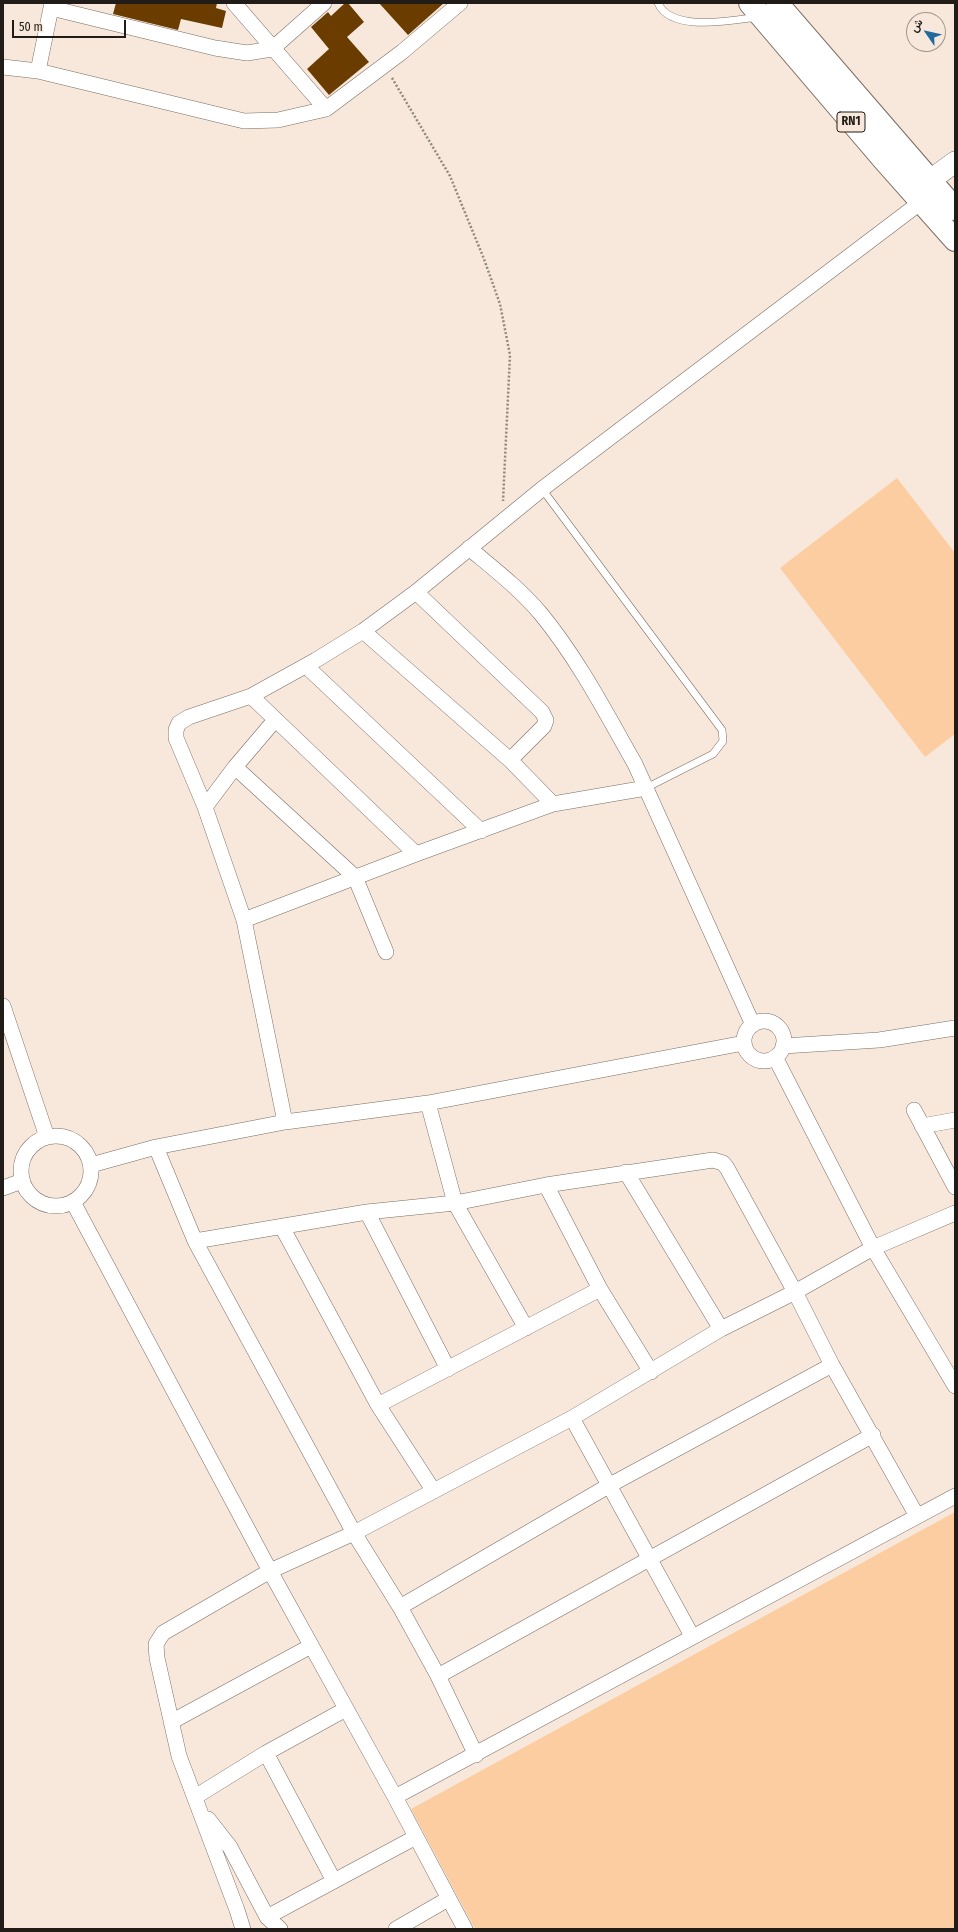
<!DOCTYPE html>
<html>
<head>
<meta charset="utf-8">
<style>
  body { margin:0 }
  #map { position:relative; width:958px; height:1932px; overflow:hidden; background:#f7e8db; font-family:"Fira Sans Condensed",Vazirmatn,sans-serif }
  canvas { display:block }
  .frame { position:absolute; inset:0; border:4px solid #211c17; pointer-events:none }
  .north { position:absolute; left:906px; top:12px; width:40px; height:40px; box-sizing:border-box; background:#f7e8db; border:1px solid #a1968d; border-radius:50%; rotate:304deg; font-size:11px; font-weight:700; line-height:16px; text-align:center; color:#211c17 }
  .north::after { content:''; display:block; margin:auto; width:14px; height:18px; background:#206a9d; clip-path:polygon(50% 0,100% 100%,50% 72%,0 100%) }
  .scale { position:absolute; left:12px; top:20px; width:114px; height:18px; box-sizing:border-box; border:2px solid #211c17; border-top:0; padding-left:5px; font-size:12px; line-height:14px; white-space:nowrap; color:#211c17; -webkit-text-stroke:3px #f7e8db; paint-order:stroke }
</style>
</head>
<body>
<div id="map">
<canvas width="958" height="1932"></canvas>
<div class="frame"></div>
<div class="north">ش</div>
<div class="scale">50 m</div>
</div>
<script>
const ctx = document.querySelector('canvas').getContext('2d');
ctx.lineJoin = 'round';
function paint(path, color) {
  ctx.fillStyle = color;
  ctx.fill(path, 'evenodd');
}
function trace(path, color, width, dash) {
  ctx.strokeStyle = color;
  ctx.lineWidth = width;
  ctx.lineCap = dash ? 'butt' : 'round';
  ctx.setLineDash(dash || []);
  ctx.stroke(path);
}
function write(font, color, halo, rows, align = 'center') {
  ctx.font = font + ' "Fira Sans Condensed",sans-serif';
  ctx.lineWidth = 4;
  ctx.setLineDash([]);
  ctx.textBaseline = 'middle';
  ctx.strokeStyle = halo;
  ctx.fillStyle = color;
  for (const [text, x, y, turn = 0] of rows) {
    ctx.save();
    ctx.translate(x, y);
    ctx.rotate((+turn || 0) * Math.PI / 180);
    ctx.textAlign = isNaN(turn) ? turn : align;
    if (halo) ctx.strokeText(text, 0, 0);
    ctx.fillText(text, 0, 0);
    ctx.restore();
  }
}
paint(new Path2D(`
  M 897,478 L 955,553 L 955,734 L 925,757 L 780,568 Z
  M 955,1512 L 955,1929 L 475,1929 L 411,1809 Z`), '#fdcda2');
paint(new Path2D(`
  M 116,3 L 217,3 L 216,8 L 226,11 L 222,28 L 181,19 L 178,30 L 113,14 Z
  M 345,3 L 348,3 L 364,22 L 347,37 L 369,62 L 329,95 L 307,69 L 329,49 L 311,27 L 328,12 L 331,16 Z
  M 379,3 L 444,3 L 408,35 Z`), '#6a3c00');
const lane = new Path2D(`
  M 658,3 C 671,33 733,20 758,17
  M 542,489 L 722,730 L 723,741 L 713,754 L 646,788`);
const street = new Path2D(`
  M 234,3 L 326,109
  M 51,8 L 215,48 L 247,53 L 272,49 L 324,3
  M 3,67 L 38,71 L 244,121 L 278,120 L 326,109 L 402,52 L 460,3
  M 38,71 L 52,3
  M 469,548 C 494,569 520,589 541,614 C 578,659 606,713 635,764 L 753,1025
  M 416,592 L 542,712 L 546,720 L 544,726 L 510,760
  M 363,631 L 510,760 L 553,804
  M 306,666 L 481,831
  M 251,696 L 416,854
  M 235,767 L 355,877 L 386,952
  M 205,807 L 235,767 L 275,720
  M 244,920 L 416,854 L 553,804 L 646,788
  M 3,1006 L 47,1137
  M744 1041a20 20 0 1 1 40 0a20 20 0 1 1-40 0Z
  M 783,1046 L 879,1040 L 955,1028
  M 775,1057 L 873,1248 L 955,1386
  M 428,1103 L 455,1203 L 526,1328
  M 914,1110 L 955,1187
  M 285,1122 L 244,920 L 205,807 L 176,738 L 176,730 L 179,723 L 189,717 L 251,696 L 316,660 L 363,631 L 416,592 L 542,489 L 921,202
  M 922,1126 L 955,1120
  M21 1171a35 35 0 1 1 70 0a35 35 0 1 1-70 0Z
  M 156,1147 L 195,1241 L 354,1533 L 400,1607 L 438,1676 L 476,1755
  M 91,1165 L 156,1147 L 285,1122 L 428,1103 L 744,1043
  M 626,1172 L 721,1329
  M 546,1185 L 600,1289 L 651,1372
  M 3,1188 L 22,1181
  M 73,1202 L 270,1571 L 395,1797 L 465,1929
  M 367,1212 L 448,1369
  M 282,1227 L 378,1405 L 433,1490
  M 195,1241 L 367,1212 L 455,1203 L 546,1185 L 713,1160 L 723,1163 L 727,1168 L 795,1292 L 832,1365 L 917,1516
  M 378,1405 L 600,1289
  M 572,1418 L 692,1636
  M 400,1607 L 610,1485 L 832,1365
  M 438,1676 L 873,1435
  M 171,1722 L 311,1646
  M 266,1753 L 334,1881
  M 195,1797 L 266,1753 L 346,1709
  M 395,1797 L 955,1496
  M 208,1819 L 230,1847 L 267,1917 L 280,1929
  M 267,1917 L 416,1837
  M 243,1929 L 237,1910 L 179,1756 L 157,1658 L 156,1644 L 163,1633 L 270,1571 L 354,1533 L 572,1418 L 721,1329 L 795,1292 L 873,1248 L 955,1213
  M 396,1929 L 448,1899`);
const secondary = new Path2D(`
  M 917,190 L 955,162`);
const primary = new Path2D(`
  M 750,3 L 884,160 L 955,240
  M 777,3 L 955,209`);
trace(lane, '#7a6d62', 8);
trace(street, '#7a6d62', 16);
trace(secondary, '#7a6d62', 22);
trace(primary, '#7a6d62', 24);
trace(new Path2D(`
  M 392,78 L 450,176 L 484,259 L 500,304 L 510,355 L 503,501`), '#92887f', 2.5, [2, 2]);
trace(lane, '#fff', 7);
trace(street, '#fff', 15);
trace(secondary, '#fff', 21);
trace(primary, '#fff', 22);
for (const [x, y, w] of [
  [851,122,28]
]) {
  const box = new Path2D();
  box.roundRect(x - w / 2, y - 10, w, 20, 3);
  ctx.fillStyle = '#f7e8db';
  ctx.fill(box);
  trace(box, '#211c17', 1);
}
write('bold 12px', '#211c17', null, [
  ["RN1",851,122]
]);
</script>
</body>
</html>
